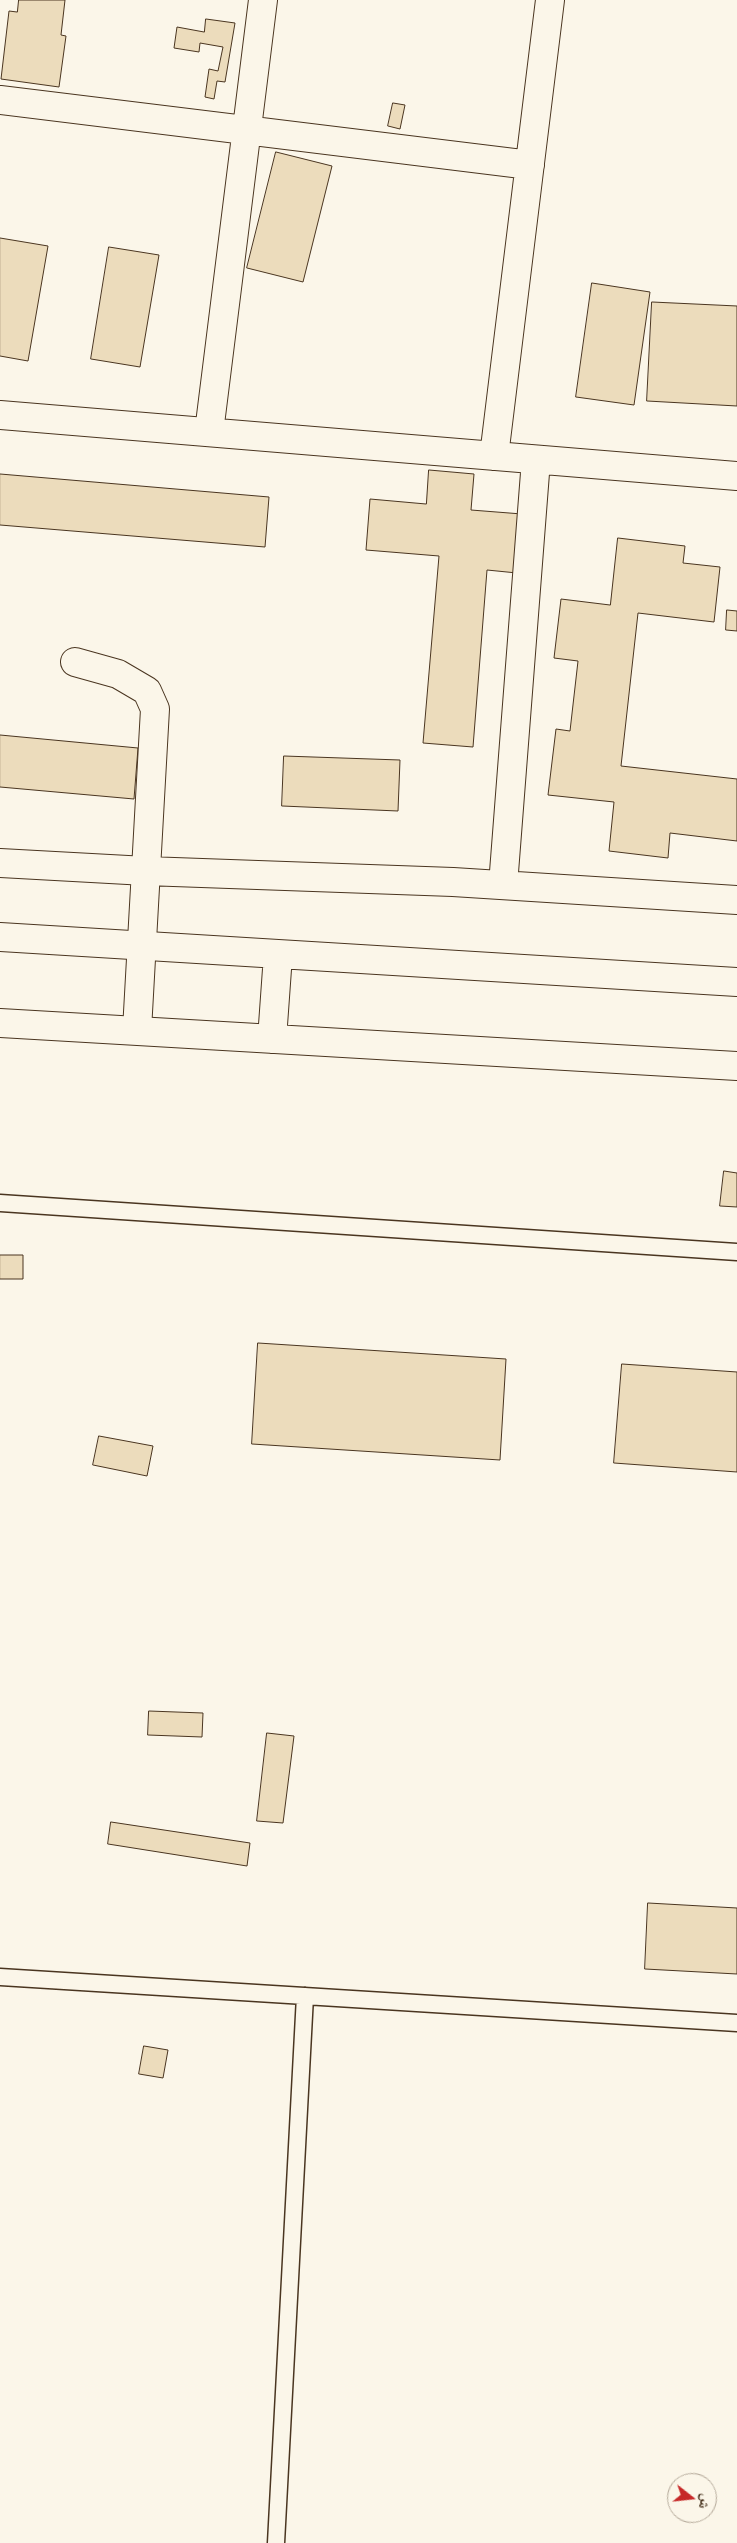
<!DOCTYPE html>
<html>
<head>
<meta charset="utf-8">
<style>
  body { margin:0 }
  #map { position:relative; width:737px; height:2543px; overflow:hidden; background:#fbf6e9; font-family:Ubuntu,"Noto Naskh Arabic",sans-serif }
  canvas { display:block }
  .north { position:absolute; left:667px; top:2473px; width:50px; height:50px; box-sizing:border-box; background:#fbf6e9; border:1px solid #b4a999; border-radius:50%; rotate:106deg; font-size:14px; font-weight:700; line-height:20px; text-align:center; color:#4a3520 }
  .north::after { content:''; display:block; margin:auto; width:18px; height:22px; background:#c62828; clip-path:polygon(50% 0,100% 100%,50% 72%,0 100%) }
</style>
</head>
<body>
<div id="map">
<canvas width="737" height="2543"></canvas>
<div class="north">ش</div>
</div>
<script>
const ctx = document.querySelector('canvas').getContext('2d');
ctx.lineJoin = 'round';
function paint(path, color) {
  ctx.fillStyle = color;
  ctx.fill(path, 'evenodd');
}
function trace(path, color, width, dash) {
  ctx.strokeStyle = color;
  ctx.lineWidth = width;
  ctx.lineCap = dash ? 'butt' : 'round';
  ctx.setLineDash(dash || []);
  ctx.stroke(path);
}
const building = new Path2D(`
  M 19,0 L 65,0 L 61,35 L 66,36 L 59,87 L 1,79 L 9,11 L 17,12 Z
  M 206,19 L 235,23 L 225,82 L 217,81 L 214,99 L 205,97 L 209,69 L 218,71 L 223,47 L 200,43 L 199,52 L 174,48 L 177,27 L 204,32 Z
  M 393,103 L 405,105 L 400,129 L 388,126 Z
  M 276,152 L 332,166 L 303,282 L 247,268 Z
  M 0,238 L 48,246 L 28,361 L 0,356 Z
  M 109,247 L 159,255 L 140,367 L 91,359 Z
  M 592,283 L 650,292 L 634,405 L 576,397 Z
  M 652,302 L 737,306 L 737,406 L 647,401 Z
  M 429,470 L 474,474 L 471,510 L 522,514 L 517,573 L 487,570 L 473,747 L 423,743 L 439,556 L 366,550 L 370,499 L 426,504 Z
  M 0,474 L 269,497 L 265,547 L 0,525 Z
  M 618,538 L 685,546 L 683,563 L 720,567 L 714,622 L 638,613 L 621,766 L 737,779 L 737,841 L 670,833 L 668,858 L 609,851 L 614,802 L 548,795 L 556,729 L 570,731 L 578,661 L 554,658 L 561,599 L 610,605 Z
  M 727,610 L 737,611 L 737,631 L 726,630 Z
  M 0,735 L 138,748 L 134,799 L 0,787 Z
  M 284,756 L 400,760 L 398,811 L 282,806 Z
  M 724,1171 L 737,1173 L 737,1207 L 720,1206 Z
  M 0,1255 L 23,1255 L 23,1279 L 0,1279 Z
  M 258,1343 L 506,1359 L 500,1460 L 252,1444 Z
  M 622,1364 L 737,1372 L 737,1472 L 614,1463 Z
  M 99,1436 L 153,1446 L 147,1476 L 93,1465 Z
  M 149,1711 L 203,1713 L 202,1737 L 148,1735 Z
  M 267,1733 L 294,1736 L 283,1823 L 257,1821 Z
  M 111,1822 L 250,1843 L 247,1866 L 108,1844 Z
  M 648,1903 L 737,1908 L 737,1974 L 645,1969 Z
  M 144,2046 L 168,2050 L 163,2078 L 139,2074 Z`);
paint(building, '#ecdcbc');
trace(building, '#4a3520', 1);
const lane = new Path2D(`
  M 0,1203 L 737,1252
  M 0,1977 L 737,2023
  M 276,2543 L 305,1996`);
const street = new Path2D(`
  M 0,100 L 530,165
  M 0,415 L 737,476
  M 209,432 L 263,0
  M 494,456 L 550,0
  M 75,662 L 118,674 L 147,691 L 155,709 L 137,1030
  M 0,863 L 146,871 L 453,882 L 737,900
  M 503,885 L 536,460`);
const secondary = new Path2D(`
  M 0,937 L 737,982
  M 0,1023 L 737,1066
  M 272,1039 L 278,955`);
trace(lane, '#4a3520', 19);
trace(street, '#4a3520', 30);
trace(secondary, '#4a3520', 30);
trace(lane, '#fbf6e9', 16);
trace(street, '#fbf6e9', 28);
trace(secondary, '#fbf6e9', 28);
</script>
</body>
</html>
